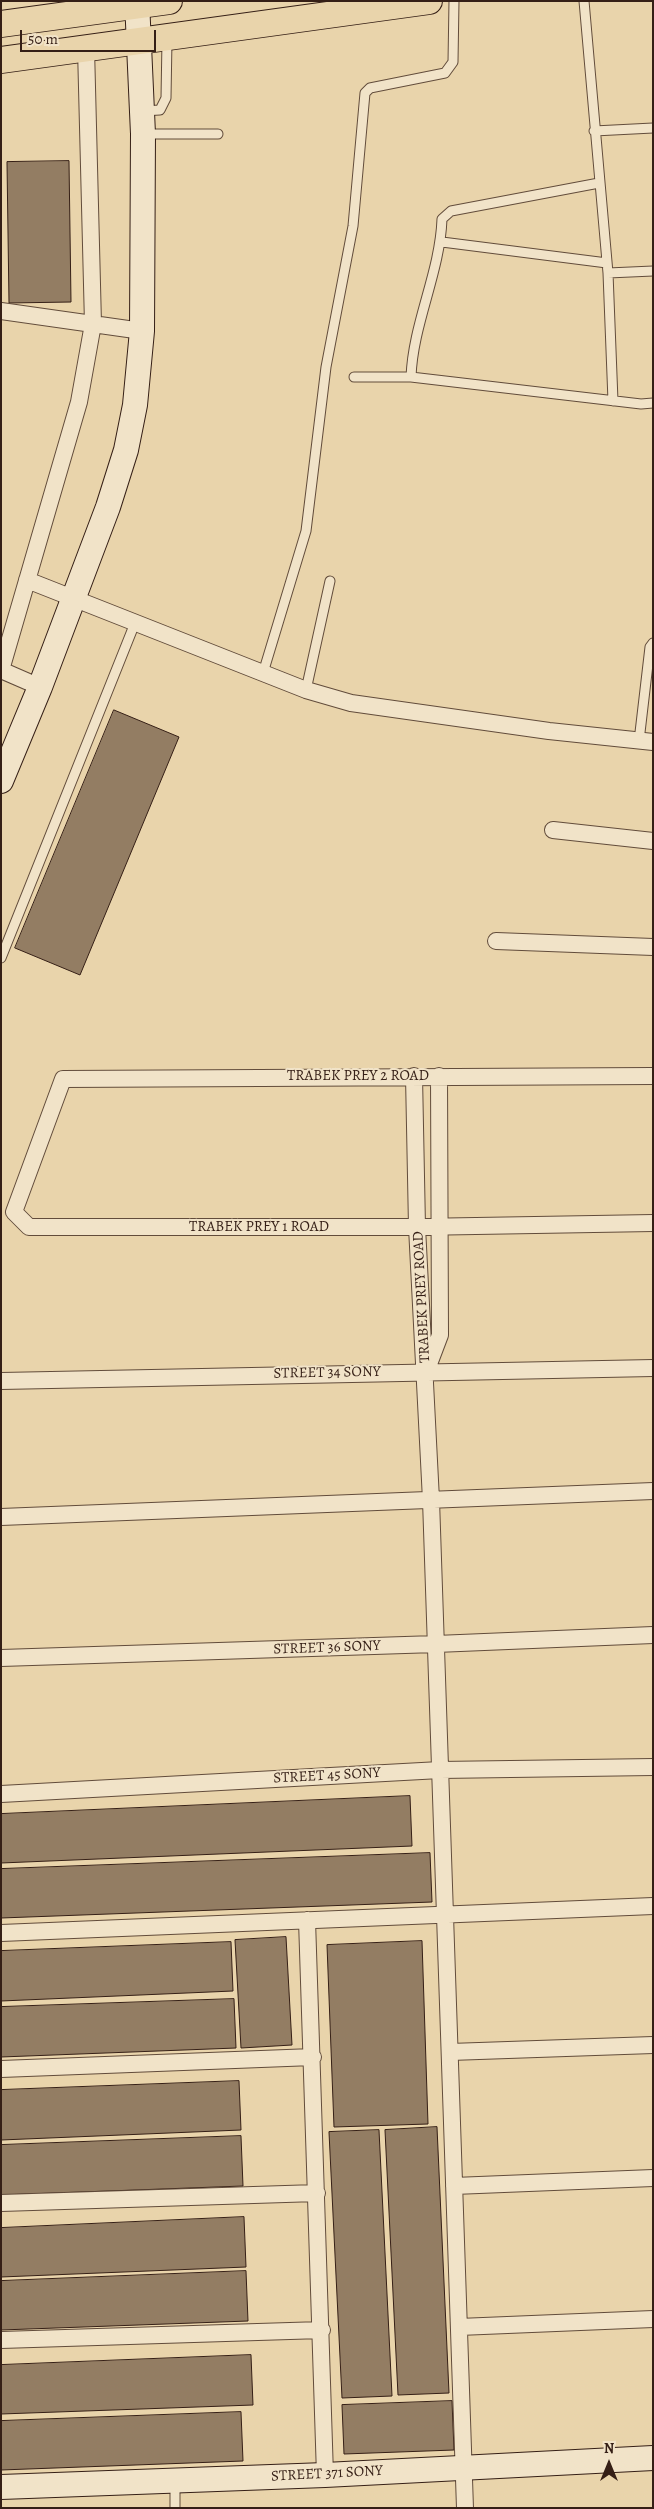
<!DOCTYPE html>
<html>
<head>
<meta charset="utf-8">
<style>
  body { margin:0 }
  #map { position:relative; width:654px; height:2509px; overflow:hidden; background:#e9d4ab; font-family:Alegreya,serif }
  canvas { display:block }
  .frame { position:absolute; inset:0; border:2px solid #351f16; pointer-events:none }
  .north { position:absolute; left:584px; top:2439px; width:50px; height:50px; -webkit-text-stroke:4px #f1e3c8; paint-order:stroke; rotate:0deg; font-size:14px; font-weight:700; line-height:20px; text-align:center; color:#351f16 }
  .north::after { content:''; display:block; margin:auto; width:18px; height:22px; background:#351f16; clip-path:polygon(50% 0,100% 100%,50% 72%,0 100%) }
  .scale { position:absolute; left:20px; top:30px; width:136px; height:22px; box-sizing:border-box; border:2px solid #351f16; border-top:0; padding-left:6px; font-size:15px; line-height:18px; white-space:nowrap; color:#351f16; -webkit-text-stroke:4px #f1e3c8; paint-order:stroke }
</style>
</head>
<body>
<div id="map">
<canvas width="654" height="2509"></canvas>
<div class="frame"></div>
<div class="north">N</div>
<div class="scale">50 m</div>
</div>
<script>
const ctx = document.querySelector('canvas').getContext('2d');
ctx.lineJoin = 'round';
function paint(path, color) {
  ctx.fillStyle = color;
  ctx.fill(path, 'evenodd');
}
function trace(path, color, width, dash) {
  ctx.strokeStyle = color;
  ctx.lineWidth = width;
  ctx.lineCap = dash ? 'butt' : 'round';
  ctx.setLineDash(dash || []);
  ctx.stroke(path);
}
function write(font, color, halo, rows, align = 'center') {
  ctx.font = font + ' Alegreya,serif';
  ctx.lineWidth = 4;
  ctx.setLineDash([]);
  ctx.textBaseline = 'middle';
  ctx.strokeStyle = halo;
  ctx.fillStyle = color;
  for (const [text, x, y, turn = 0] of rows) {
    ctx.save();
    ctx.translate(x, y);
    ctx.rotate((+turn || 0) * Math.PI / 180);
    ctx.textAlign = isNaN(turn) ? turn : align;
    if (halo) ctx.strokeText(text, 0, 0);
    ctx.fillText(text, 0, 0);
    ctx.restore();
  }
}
const building = new Path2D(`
  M 69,161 L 71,302 L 9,303 L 7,162 Z
  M 114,710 L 179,737 L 80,975 L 15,948 Z
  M 410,1796 L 412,1846 L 1,1863 L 1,1814 Z
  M 430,1853 L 432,1902 L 1,1918 L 1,1869 Z
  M 286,1937 L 292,2045 L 241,2048 L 235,1940 Z
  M 422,1941 L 428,2124 L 334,2127 L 327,1945 Z
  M 231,1942 L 233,1991 L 1,2001 L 1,1951 Z
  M 234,1999 L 236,2048 L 1,2057 L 1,2007 Z
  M 239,2081 L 241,2130 L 1,2140 L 1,2090 Z
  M 437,2127 L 449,2393 L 398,2395 L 385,2130 Z
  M 379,2130 L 392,2396 L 342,2398 L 329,2132 Z
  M 241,2136 L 243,2186 L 1,2195 L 1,2145 Z
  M 244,2217 L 246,2267 L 1,2277 L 1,2228 Z
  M 246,2271 L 248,2321 L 1,2330 L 1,2281 Z
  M 251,2355 L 253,2405 L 1,2414 L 1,2365 Z
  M 452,2401 L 454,2450 L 344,2454 L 342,2405 Z
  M 241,2412 L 243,2461 L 1,2470 L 1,2421 Z`);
paint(building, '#937d63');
trace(building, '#351f16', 1);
const lane = new Path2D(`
  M 584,1 L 608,273 L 613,401
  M 142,111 L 160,110 L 166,98 L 167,40
  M 594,131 L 653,128
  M 143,134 L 218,134
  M 442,242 L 607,263
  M 608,273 L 653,271
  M 354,377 L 411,377 L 641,404 L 653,403
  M 411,377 C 413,323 440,273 442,219 L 451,211 L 599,183
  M 263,673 L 306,531 L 326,367 L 353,226 L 365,93 L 370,88 L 445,73 L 453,62 L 454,1
  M 306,690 L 330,581
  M 639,741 L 650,647 L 653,643
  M 1,958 L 135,623
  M 175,2481 L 175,2508`);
const street = new Path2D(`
  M 1,311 L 142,331
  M 27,580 L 306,690 L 351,703 L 549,731 L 653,742
  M 1,670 L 79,402 L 93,324 L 86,48
  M 1,670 L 40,687
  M 553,830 L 653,841
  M 496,941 L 653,947
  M 414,1076 L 417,1227 L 431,1500 L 465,2508
  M 653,1076 L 63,1079 L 14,1212 L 29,1227 L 417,1227 L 653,1223
  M 429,1364 L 440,1335 L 439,1076
  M 1,1381 L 653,1368
  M 1,1517 L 653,1491
  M 1,1658 L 436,1644 L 653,1635
  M 1,1794 L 440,1770 L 653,1767
  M 307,1920 L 325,2475
  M 1,1933 L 653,1906
  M 450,2052 L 653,2045
  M 1,2069 L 313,2057
  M 454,2186 L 653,2178
  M 1,2203 L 317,2193
  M 459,2327 L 653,2319
  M 1,2340 L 322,2330`);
const secondary = new Path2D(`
  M 1,781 L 40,687 L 108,507 L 126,450 L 135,405 L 142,331 L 143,134 L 137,1
  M 1,2487 L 325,2475 L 653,2458`);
const primary = new Path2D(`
  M 1,24 L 169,1
  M 1,60 L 429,1`);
trace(lane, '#624c3b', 11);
trace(street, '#624c3b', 18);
trace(secondary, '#351f16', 26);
trace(primary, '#351f16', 28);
trace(lane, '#f1e3c8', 9);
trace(street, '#f1e3c8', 16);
trace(secondary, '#f1e3c8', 24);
trace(primary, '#e9d4ab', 26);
write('15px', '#351f16', '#f1e3c8', [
  ["TRABEK PREY 2 ROAD",358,1076],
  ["TRABEK PREY 1 ROAD",259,1227],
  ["TRABEK PREY ROAD",422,1297,-93],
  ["STREET 34 SONY",327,1373,-1],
  ["STREET 36 SONY",327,1648,-2],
  ["STREET 45 SONY",327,1776,-3],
  ["STREET 371 SONY",327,2474,-3]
]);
</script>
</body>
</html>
